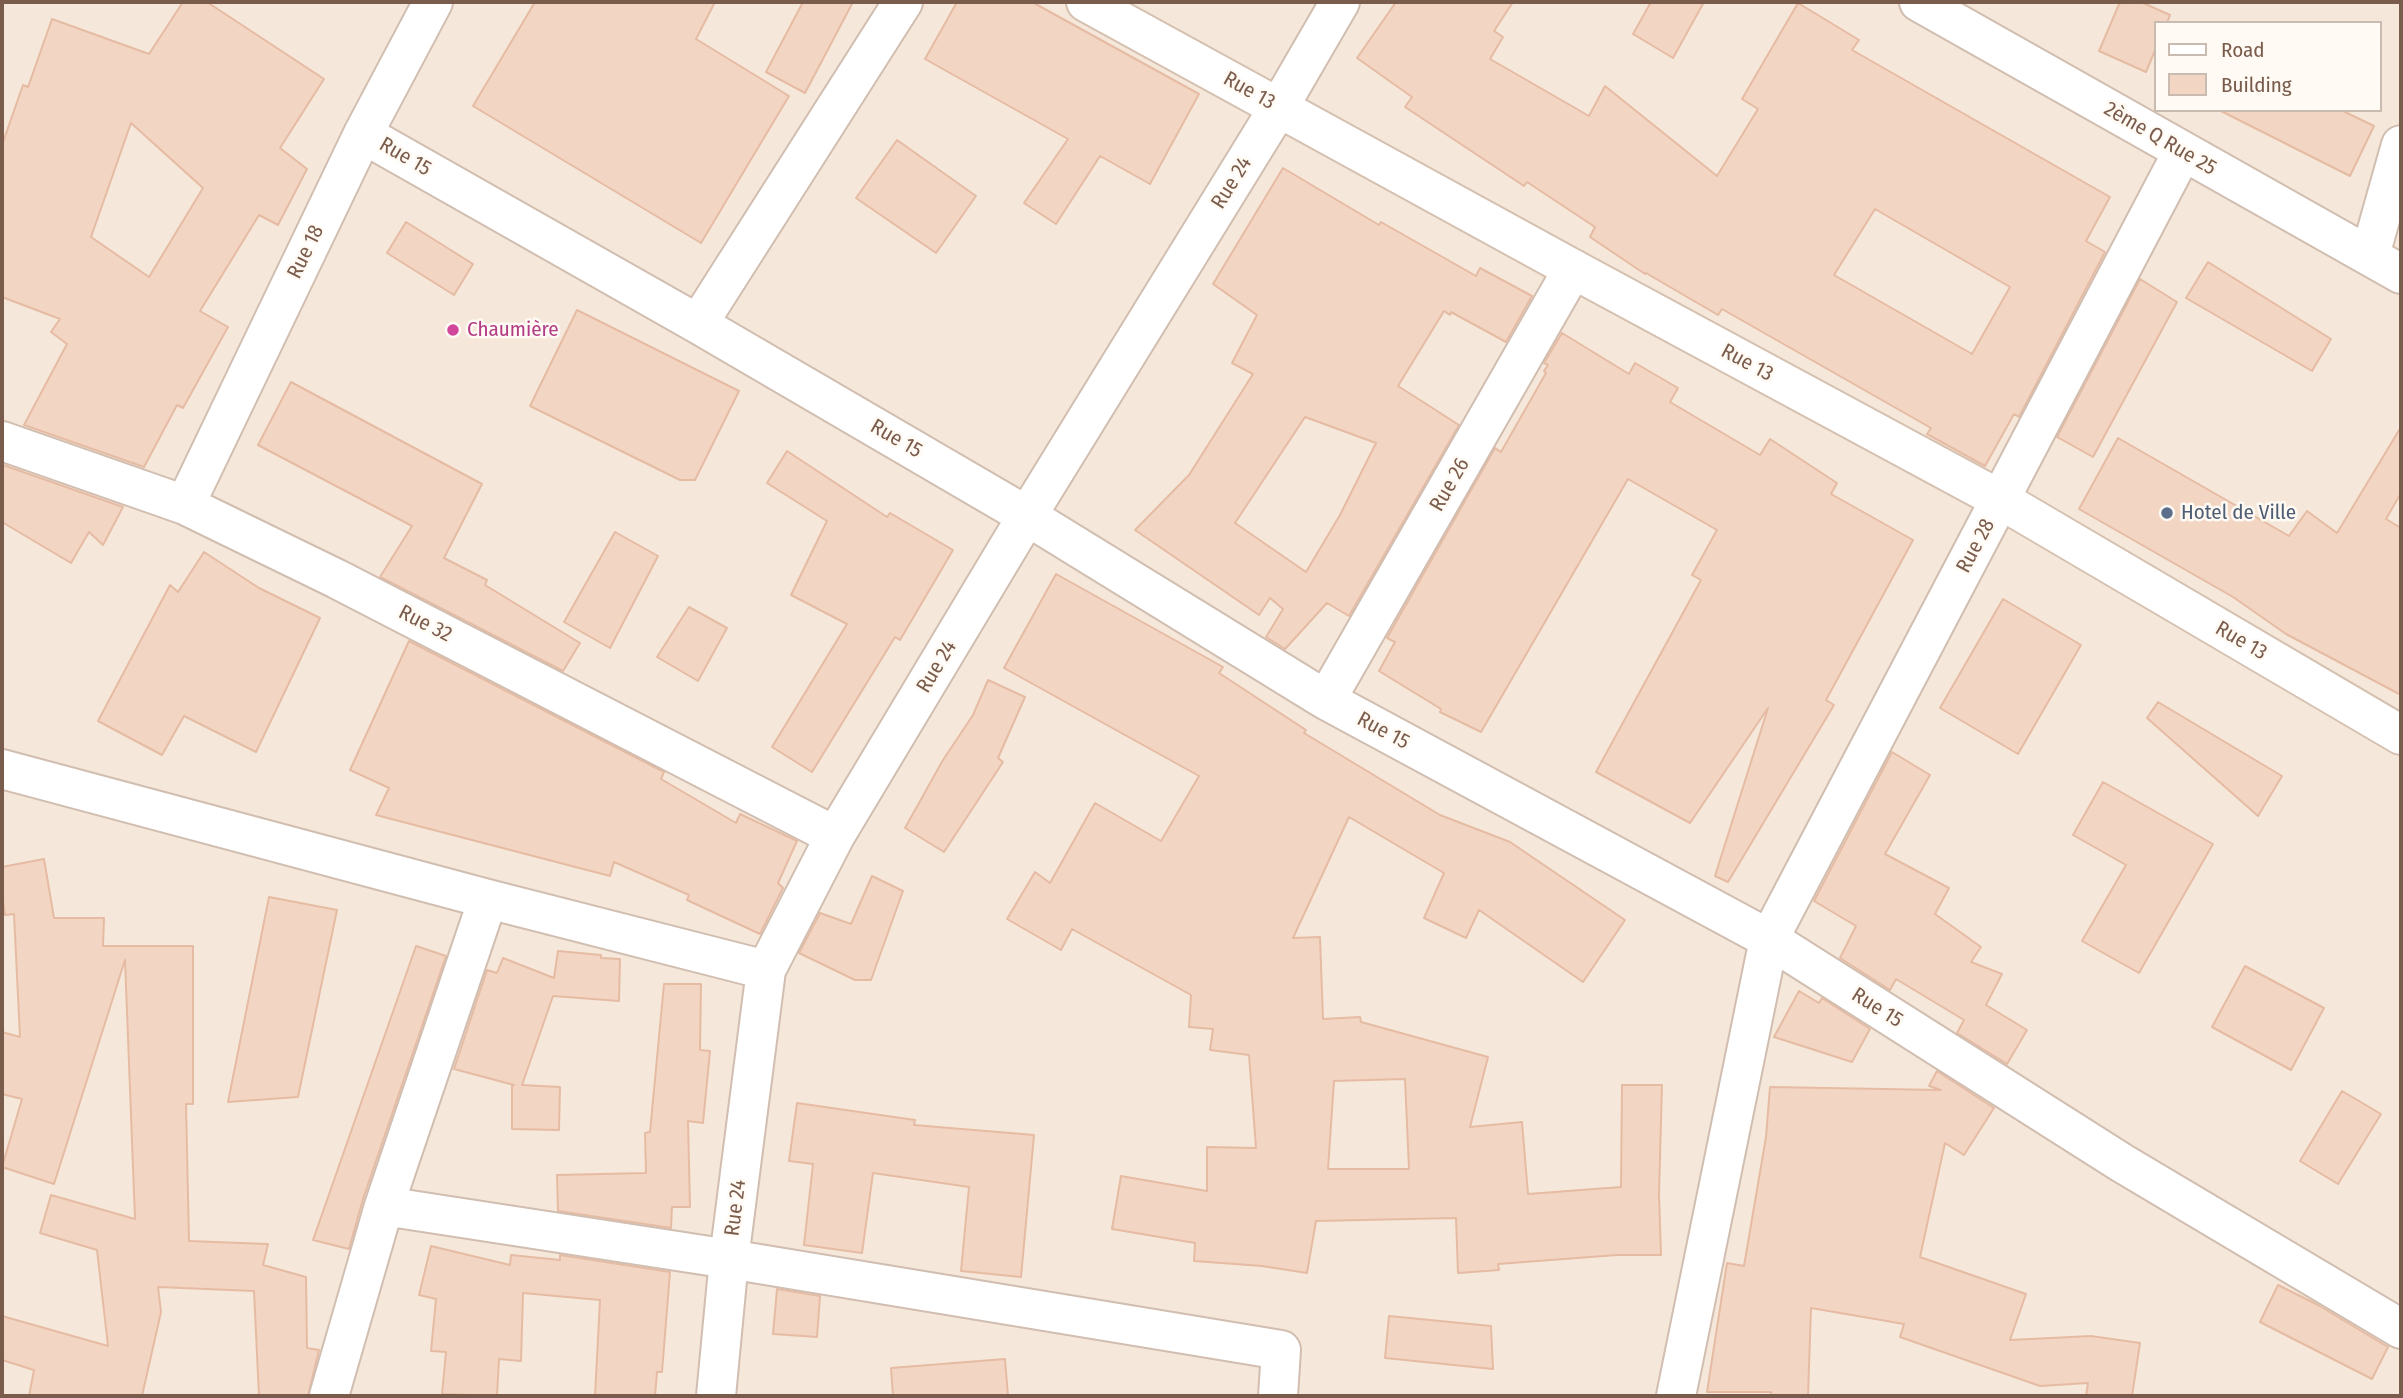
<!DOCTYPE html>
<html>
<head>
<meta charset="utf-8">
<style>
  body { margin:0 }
  #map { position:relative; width:2403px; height:1398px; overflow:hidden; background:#fdf6ec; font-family:"Fira Sans Condensed",sans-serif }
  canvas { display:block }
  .frame { position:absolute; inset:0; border:4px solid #7a5c4d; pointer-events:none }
  .legend { position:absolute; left:2154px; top:21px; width:228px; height:91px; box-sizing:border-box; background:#fffaf3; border:2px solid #cabbb1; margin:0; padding:9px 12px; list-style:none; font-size:21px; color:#7a5c4d }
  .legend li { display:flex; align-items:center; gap:14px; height:35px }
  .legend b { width:35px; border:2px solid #cabbb1 }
</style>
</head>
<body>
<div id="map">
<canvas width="2403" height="1398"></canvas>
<div class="frame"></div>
<ul class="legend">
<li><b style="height:9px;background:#fff"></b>Road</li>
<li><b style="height:19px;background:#f3d5c3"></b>Building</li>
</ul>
</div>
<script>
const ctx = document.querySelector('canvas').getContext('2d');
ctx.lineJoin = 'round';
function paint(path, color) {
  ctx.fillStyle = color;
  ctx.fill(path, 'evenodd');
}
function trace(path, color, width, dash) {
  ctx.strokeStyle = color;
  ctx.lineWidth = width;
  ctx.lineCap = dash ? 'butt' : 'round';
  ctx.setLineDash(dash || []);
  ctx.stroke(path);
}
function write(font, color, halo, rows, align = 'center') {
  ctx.font = font + ' "Fira Sans Condensed",sans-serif';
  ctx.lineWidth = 5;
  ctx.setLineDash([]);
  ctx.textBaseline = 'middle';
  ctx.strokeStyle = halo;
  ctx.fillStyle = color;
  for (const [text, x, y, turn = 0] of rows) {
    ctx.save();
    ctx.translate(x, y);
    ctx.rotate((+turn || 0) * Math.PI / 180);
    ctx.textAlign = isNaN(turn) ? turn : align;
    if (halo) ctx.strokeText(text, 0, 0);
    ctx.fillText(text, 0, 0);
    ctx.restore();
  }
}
paint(new Path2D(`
  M 2,2 L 2401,2 L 2401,1396 L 2,1396 ZM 2156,23 L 2380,23 L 2380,110 L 2156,110 Z`), '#f5e8da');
const building = new Path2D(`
  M 183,2 L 207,2 L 324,79 L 280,148 L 307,169 L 278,225 L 259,215 L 200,311 L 228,327 L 183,408 L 177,405 L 144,467 L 24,425 L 67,344 L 51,332 L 60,319 L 2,297 L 2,145 L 23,85 L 28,87 L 52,19 L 149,54 ZM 131,123 L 203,188 L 149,277 L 91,237 Z
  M 535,2 L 715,2 L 696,39 L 789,96 L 701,243 L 473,106 Z
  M 803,2 L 853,2 L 805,93 L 766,72 Z
  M 957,2 L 1032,2 L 1199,94 L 1150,184 L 1100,156 L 1056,224 L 1024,203 L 1068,139 L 925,59 Z
  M 1396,2 L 1513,2 L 1494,31 L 1503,37 L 1490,59 L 1589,116 L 1605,86 L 1717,176 L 1758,109 L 1742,99 L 1798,3 L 1859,40 L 1852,50 L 2110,197 L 2086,241 L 2105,252 L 2019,417 L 2014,414 L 1985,466 L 1927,434 L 1931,428 L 1722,309 L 1718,315 L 1646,273 L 1645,274 L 1590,237 L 1595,227 L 1527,182 L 1524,186 L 1405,107 L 1412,97 L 1357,58 ZM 1875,209 L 2010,287 L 1972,354 L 1834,275 Z
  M 1651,2 L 1704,2 L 1673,58 L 1633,34 Z
  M 2120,2 L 2141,2 L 2170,15 L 2167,23 L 2156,23 L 2156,48 L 2146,72 L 2099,51 Z
  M 2219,110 L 2341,110 L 2374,126 L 2350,176 Z
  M 897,140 L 976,196 L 936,253 L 856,198 Z
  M 1283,168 L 1379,225 L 1381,222 L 1476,276 L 1480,268 L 1532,296 L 1506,342 L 1451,312 L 1450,315 L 1444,311 L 1398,386 L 1459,425 L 1349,616 L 1327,603 L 1285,649 L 1266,637 L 1283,609 L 1270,598 L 1259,615 L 1135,530 L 1189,475 L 1253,374 L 1232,363 L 1257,315 L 1213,284 ZM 1305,417 L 1376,443 L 1340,515 L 1306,572 L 1235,523 Z
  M 406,222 L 473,264 L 454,295 L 387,253 Z
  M 2208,262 L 2331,339 L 2312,371 L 2186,298 Z
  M 2140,279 L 2177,302 L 2093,457 L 2057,437 Z
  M 577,310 L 739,391 L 695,480 L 680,480 L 530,406 Z
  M 1562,333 L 1629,374 L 1635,363 L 1678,388 L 1670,402 L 1760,455 L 1770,439 L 1837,483 L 1831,494 L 1913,540 L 1826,700 L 1834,705 L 1728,882 L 1715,876 L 1768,708 L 1690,823 L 1596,772 L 1701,580 L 1692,575 L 1717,530 L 1628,479 L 1481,732 L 1440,712 L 1441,709 L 1379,671 L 1395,642 L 1387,638 L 1495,448 L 1501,452 L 1546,373 L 1544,371 L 1548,365 L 1544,363 Z
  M 291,382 L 482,484 L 444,558 L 487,580 L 485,585 L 580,643 L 563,671 L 380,577 L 412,526 L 258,445 Z
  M 2401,427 L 2401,493 L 2386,519 L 2401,528 L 2401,695 L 2286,634 L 2233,597 L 2079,509 L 2118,438 L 2289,536 L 2307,511 L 2337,533 Z
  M 787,451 L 887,517 L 890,513 L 953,550 L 900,640 L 895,637 L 812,772 L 772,747 L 847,624 L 791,595 L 827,521 L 767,483 Z
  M 3,465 L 123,507 L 103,545 L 89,532 L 71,563 L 2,522 Z
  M 615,532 L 658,556 L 610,648 L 564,622 Z
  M 204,552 L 259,588 L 320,618 L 256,752 L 184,716 L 162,755 L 98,721 L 170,585 L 178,592 Z
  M 1056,574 L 1223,667 L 1219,673 L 1306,730 L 1304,733 L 1440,815 L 1510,842 L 1625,920 L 1583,982 L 1479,910 L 1466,938 L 1424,918 L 1444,873 L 1349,817 L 1293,938 L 1320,937 L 1323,1019 L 1360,1017 L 1361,1022 L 1488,1057 L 1470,1127 L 1522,1122 L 1528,1194 L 1621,1187 L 1622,1085 L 1662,1085 L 1659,1194 L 1661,1255 L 1617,1255 L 1498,1264 L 1499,1270 L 1458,1273 L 1456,1218 L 1316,1221 L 1307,1273 L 1262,1266 L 1194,1261 L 1195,1243 L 1112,1229 L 1121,1176 L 1207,1191 L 1207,1147 L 1256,1148 L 1249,1055 L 1210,1050 L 1213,1029 L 1189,1027 L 1191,995 L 1072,929 L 1061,950 L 1007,919 L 1035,872 L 1050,883 L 1095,803 L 1161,841 L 1199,776 L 1004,668 ZM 1405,1079 L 1409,1169 L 1328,1169 L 1334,1081 Z
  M 2003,599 L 2081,645 L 2018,754 L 1940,708 Z
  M 689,607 L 727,628 L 698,681 L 657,657 Z
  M 409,641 L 664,772 L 661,779 L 736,823 L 740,814 L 797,841 L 778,883 L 783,888 L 760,934 L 687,900 L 689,895 L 614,862 L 610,876 L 376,815 L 389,788 L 350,770 Z
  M 988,680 L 1025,697 L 998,758 L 1003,762 L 944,852 L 905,828 L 943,760 L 973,715 Z
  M 2158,702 L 2282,776 L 2258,816 L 2147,718 Z
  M 1892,752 L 1930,775 L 1885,854 L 1949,888 L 1935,914 L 1981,947 L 1971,962 L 2002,974 L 1986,1005 L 2027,1030 L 2007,1064 L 1957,1033 L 1964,1020 L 1896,979 L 1890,990 L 1840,958 L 1856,926 L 1814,901 Z
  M 2103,782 L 2213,844 L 2139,973 L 2082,941 L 2126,865 L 2073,835 Z
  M 44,859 L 54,918 L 104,918 L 103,946 L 193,946 L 193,1104 L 186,1104 L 189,1241 L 268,1244 L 263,1265 L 306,1277 L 307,1348 L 319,1350 L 308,1396 L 259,1396 L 254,1291 L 158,1287 L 161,1312 L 142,1396 L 29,1396 L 34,1370 L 2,1360 L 2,1316 L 108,1346 L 97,1250 L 40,1233 L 51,1195 L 135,1219 L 125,960 L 54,1184 L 2,1167 L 22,1099 L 2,1094 L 2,1032 L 20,1037 L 14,914 L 5,915 L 2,894 L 2,867 Z
  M 872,876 L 903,891 L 871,980 L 855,980 L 799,953 L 820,913 L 851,924 Z
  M 269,897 L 337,910 L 298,1097 L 228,1102 Z
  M 416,946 L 446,956 L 363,1199 L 349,1249 L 313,1240 Z
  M 558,951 L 601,955 L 601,958 L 620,959 L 619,1001 L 553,996 L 522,1085 L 560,1087 L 559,1130 L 512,1129 L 512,1085 L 514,1085 L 454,1069 L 487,970 L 497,973 L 503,958 L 554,978 Z
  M 2245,966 L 2324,1008 L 2291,1070 L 2212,1027 Z
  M 664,984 L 701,984 L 700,1050 L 710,1051 L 703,1123 L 688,1121 L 690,1207 L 672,1207 L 671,1228 L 558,1211 L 557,1175 L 646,1173 L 645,1133 L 650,1132 Z
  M 1799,991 L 1819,1003 L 1822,998 L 1870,1029 L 1852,1062 L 1774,1037 Z
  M 1937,1071 L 1994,1108 L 1964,1155 L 1945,1143 L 1920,1257 L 2026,1294 L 2010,1340 L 2091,1336 L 2140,1343 L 2132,1396 L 2086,1396 L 2088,1383 L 2040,1386 L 1900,1337 L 1904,1324 L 1811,1308 L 1808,1396 L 1771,1396 L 1771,1392 L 1707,1392 L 1727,1263 L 1744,1266 L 1766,1137 L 1770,1087 L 1941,1090 L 1929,1086 Z
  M 2342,1091 L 2381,1114 L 2338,1184 L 2300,1161 Z
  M 797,1103 L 915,1120 L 914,1125 L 1034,1135 L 1021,1277 L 961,1271 L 969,1187 L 873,1173 L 862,1253 L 804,1245 L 813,1164 L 789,1161 Z
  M 431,1246 L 510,1265 L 511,1255 L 560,1260 L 560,1255 L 670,1272 L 662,1372 L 657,1372 L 655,1396 L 595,1396 L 600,1300 L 523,1293 L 521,1361 L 499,1359 L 497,1396 L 442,1394 L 446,1352 L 431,1351 L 436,1299 L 419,1295 Z
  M 2278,1285 L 2318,1305 L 2388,1347 L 2372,1379 L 2260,1322 Z
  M 777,1289 L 820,1296 L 817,1337 L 773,1334 Z
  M 1389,1316 L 1491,1326 L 1493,1369 L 1385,1358 Z
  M 1005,1359 L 1008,1396 L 893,1396 L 891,1368 Z`);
paint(building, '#f3d5c3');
trace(building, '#e6bba3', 2);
const street = new Path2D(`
  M 1919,2 L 2401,274
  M 363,134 L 698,324 L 1027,516 L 1326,700 L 1769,939 L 2122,1163 L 2401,1329
  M 2370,255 L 2401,145
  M 698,324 L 903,2
  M 2,441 L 185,505 L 337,579 L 835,836
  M 185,505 L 363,134 L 433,2
  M 1326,700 L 1573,269
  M 2,769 L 488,899 L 766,970
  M 384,1206 L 729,1259 L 1281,1350 L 1278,1396
  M 329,1396 L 384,1206 L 488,899
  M 716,1396 L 729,1259 L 766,970 L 835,836 L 1027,516 L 1279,107 L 1340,2
  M 1676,1396 L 1769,939 L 2182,153`);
const secondary = new Path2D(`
  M 1086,2 L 1573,269 L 2001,500 L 2401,735`);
trace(street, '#d1beb0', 42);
trace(secondary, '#d6c0b0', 42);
trace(street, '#fff', 38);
trace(secondary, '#fff', 38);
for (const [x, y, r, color] of [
  [453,330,7,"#d1479c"],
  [2167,513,7,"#5c6f8a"]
]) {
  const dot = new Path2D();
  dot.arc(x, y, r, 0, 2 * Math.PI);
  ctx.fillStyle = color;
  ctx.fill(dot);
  trace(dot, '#fffaf3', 2.5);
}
write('21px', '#7a5c4d', '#fffaf3', [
  ["Rue 13",1249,91,29],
  ["2ème Q Rue 25",2160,139,30],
  ["Rue 15",405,157,30],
  ["Rue 24",1232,183,-58],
  ["Rue 18",306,252,-64],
  ["Rue 13",1747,363,28],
  ["Rue 15",896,439,30],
  ["Rue 26",1450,485,-60],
  ["Rue 28",1976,546,-62],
  ["Rue 32",425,624,27],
  ["Rue 13",2241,641,30],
  ["Rue 24",937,667,-59],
  ["Rue 15",1383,731,28],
  ["Rue 15",1877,1008,32],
  ["Rue 24",736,1208,-83]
]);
write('21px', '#b23c85', '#fffaf3', [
  ["Chaumière",467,330]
], 'left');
write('21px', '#4e5e75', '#fffaf3', [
  ["Hotel de Ville",2181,513]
], 'left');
</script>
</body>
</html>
